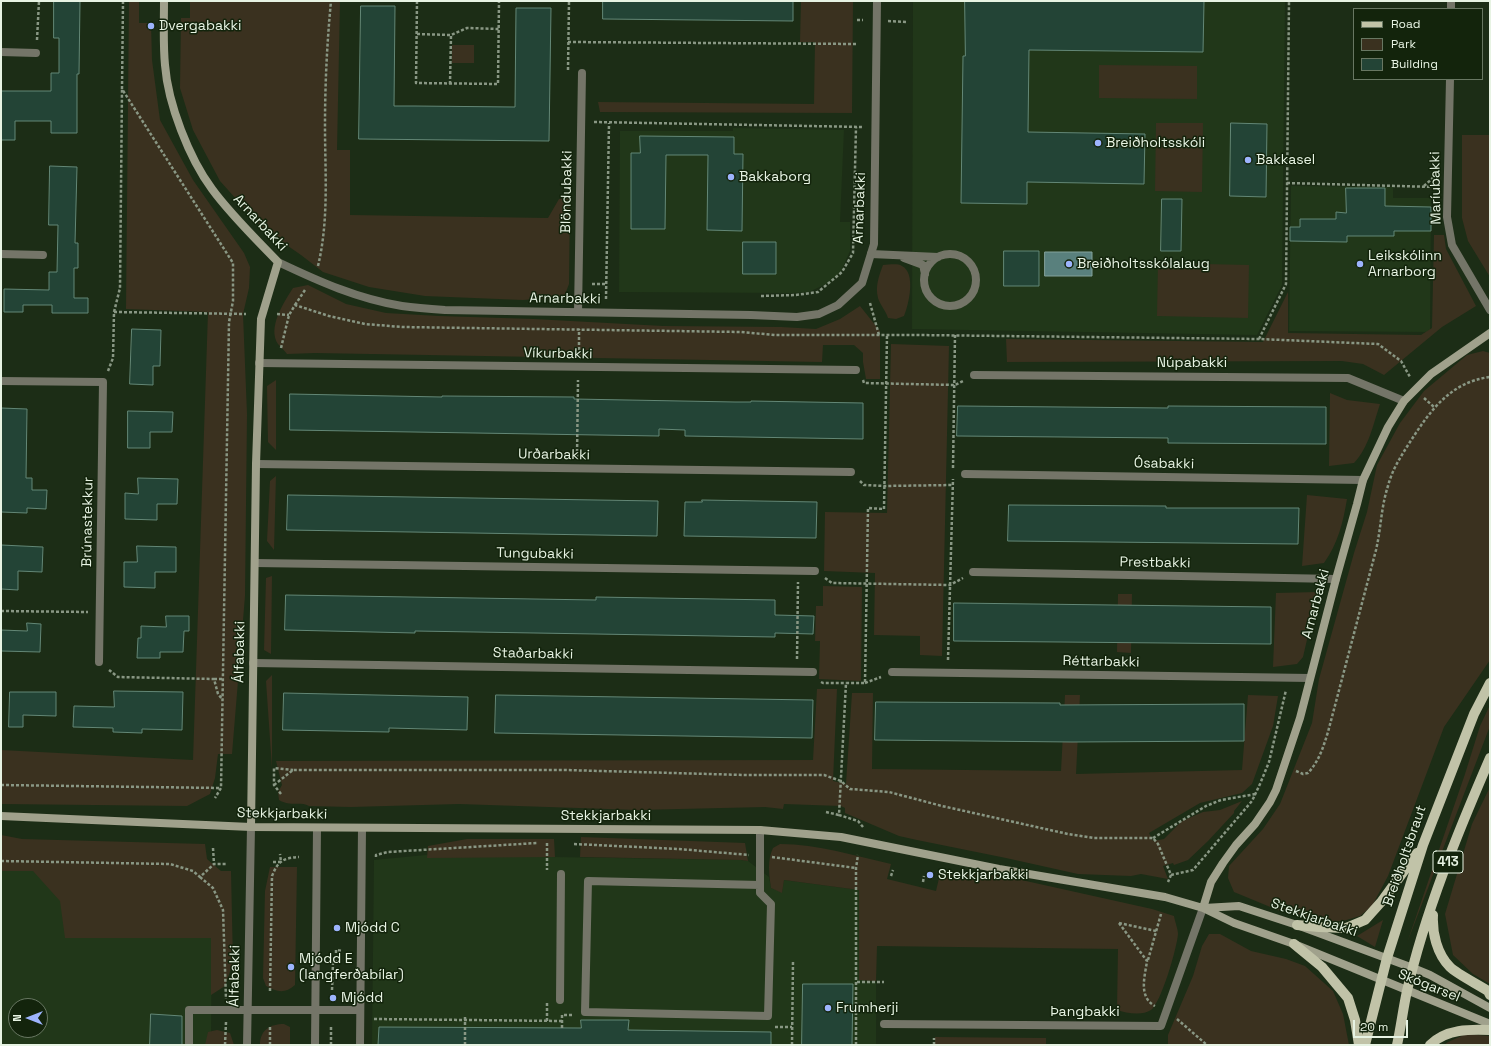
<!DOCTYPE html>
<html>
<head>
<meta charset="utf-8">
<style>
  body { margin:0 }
  #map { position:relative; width:1491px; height:1046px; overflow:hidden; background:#1c2d16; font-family:"Space Grotesk",sans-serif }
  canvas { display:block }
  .frame { position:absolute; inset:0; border:2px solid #e7f3e3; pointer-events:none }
  .legend { position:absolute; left:1353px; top:8px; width:130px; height:72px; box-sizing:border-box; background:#13240c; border:1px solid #687762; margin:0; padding:5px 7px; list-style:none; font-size:12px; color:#e7f3e3 }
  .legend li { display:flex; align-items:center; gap:8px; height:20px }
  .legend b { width:20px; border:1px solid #687762 }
  .north { position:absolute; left:8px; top:998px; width:40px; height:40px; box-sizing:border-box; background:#13240c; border:1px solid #687762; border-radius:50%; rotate:270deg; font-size:11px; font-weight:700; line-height:16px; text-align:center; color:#e7f3e3 }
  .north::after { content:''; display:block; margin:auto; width:14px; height:18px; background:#9db4fd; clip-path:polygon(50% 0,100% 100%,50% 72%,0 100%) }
  .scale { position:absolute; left:1353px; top:1020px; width:55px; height:18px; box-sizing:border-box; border:2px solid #e7f3e3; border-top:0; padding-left:5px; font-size:12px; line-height:14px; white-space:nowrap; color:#e7f3e3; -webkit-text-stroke:3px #13240c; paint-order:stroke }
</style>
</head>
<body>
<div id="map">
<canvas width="1491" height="1046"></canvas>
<div class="frame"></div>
<ul class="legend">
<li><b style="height:5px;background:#c1c3a8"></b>Road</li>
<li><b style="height:11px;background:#3a311f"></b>Park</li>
<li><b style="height:11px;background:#234436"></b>Building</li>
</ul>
<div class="north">N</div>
<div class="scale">20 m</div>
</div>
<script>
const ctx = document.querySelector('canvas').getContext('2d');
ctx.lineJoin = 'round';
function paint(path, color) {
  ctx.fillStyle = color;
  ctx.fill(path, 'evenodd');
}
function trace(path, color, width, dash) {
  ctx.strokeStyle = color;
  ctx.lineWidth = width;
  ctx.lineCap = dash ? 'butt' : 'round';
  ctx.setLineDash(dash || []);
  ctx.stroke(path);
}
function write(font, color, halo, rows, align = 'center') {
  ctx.font = font + ' "Space Grotesk",sans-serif';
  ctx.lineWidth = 3;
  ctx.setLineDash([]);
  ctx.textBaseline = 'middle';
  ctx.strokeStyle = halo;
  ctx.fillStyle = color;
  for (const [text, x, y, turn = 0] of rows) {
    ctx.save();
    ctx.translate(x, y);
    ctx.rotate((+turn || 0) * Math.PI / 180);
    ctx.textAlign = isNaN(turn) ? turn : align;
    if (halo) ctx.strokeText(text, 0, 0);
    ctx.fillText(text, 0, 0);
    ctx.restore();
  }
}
paint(new Path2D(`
  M 913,1 L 1285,1 L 1282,285 L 1257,335 L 912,329 Z
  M 733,128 L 844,130 L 840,222 L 850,222 L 850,251 L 841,271 L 830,282 L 809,292 L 792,293 L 619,292 L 620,131 L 733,131 Z
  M 1291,186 L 1393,187 L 1393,198 L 1431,198 L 1430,332 L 1289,331 Z
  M 426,855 L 741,860 L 748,861 L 769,877 L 771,888 L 782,892 L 784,880 L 859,890 L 859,980 L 876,981 L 876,1045 L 372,1045 L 374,860 Z
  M 1,871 L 166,871 L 212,893 L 211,1045 L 1,1045 ZM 16,1006 L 40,1006 L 40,1030 L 16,1030 Z`), '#213719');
paint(new Path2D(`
  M 129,1 L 139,1 L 139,23 L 151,23 L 152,60 L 160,120 L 193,180 L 244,253 L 250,267 L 249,288 L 243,314 L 247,414 L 245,596 L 232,754 L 218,754 L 215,778 L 210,794 L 187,806 L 1,804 L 1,750 L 193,760 L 208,312 L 126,309 Z
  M 190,1 L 340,1 L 337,150 L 350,150 L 350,215 L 548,218 L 559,199 L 570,197 L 569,284 L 564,297 L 523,300 L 425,296 L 369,287 L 323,272 L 301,255 L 262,228 L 220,181 L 193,130 L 180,88 L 181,18 L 190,18 Z
  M 801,1 L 853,1 L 852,113 L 600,112 L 598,102 L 814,104 L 815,42 L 800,42 Z
  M 452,45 L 474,45 L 474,63 L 452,63 Z
  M 1099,65 L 1197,66 L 1197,99 L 1099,98 Z
  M 1156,123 L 1203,123 L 1202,192 L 1155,191 Z
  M 1462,135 L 1490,135 L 1490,277 L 1468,241 L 1462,218 Z
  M 1434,235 L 1444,235 L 1446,249 L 1476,306 L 1442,327 L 1384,375 L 1363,364 L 1342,361 L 1007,362 L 1006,339 L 1263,342 L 1288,292 L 1288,333 L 1421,335 L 1432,328 Z
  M 1158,263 L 1249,265 L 1248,318 L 1157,316 Z
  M 883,265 C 889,265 897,263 902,266 C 916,273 909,304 904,316 L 896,319 L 888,318 C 886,311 880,305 878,298 C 875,286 879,276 883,265 Z
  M 308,285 L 346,304 L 386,313 L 439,316 L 534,319 L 663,326 L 781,327 L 816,329 L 840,319 L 860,306 L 880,331 L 880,379 L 866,379 L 863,362 L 863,353 L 854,345 L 823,345 L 822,362 L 315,353 L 287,354 C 284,350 281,347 278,344 C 267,328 284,302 293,288 Z
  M 891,344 L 949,346 L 942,656 L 920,655 L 920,636 L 874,635 L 875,573 L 824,571 L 825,512 L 887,513 Z
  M 1483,351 L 1490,353 L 1490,660 L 1444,727 L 1388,876 L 1372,906 L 1360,916 L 1343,921 L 1325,921 L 1280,911 L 1234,892 L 1228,878 L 1229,866 L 1263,829 L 1280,804 L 1312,723 L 1319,679 L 1354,553 L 1367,512 L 1377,465 L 1400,423 L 1424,391 L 1467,355 Z
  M 276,380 L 276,450 L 268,442 L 267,386 Z
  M 1330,393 L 1347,400 L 1380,404 C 1373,425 1369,447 1354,463 L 1329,466 Z
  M 276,476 L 274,550 L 267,541 L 270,481 Z
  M 1307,495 L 1347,499 C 1343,523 1338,543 1324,563 L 1302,566 Z
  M 272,576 L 271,654 L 264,650 L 266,578 Z
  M 823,586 L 862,587 L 861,681 L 819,679 L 820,641 L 815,641 L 816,606 L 823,606 Z
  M 1318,592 L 1303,657 L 1297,664 L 1273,667 L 1276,593 Z
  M 1118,594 L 1132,594 L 1131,653 L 1117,652 Z
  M 272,675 L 272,768 L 266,681 Z
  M 817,689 L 837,689 L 833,781 L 846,784 L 852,693 L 873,693 L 872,769 L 1061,771 L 1065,695 L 1080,695 L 1076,774 L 1242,770 L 1248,695 L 1278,696 L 1273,726 L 1252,784 L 1242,793 L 1200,803 L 1149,833 L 1153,841 L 1164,839 L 1182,821 L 1203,812 L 1220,810 L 1242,801 L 1234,811 L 1234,813 L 1208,841 L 1188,860 L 1174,865 L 1173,863 L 1163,866 L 1168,879 L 1141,874 L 1131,876 L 1078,874 L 1006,858 L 917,840 L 899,836 L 845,813 L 845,808 L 841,806 L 784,804 L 783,809 L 765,807 L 637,810 L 459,804 L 351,807 L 309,806 C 300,801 291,807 279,800 L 278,792 L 282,785 L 276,761 L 813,760 Z
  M 1490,705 L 1490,726 L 1407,943 L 1465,774 L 1480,726 Z
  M 1490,787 L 1490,984 L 1473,974 L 1453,955 L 1445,914 L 1472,824 Z
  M 1,835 L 22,839 L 205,844 L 207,859 L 221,871 L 231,871 L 233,963 L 225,986 L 211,995 L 211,938 L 65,938 L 60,901 L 33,871 L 1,871 Z
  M 581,837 L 745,843 L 748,861 L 741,860 L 580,857 Z
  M 467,839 L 554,839 L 555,857 L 427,858 L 428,846 Z
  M 780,844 C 818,844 855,856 891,864 L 887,879 L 936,891 L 940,874 L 999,875 L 1152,909 L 1174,916 C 1175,922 1178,929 1178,934 C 1177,948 1161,1003 1151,1010 C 1142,1016 1126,1013 1117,1010 L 1118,949 L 877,946 L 876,981 L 859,980 L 859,890 L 784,880 L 782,893 L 771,888 C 769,875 767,860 773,848 Z
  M 270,867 L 297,867 L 295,985 C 285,994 277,992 266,986 L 263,978 L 265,891 Z
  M 1383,920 L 1375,947 L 1357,936 Z
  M 1209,934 L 1220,934 L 1251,951 L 1286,959 L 1305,966 L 1333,991 L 1343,1014 L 1349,1045 L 1168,1045 L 1168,1035 L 1193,976 L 1202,946 Z
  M 284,1024 L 290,1027 L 290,1045 L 260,1045 C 260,1030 270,1024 284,1024 Z
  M 217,1030 L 230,1033 L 234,1045 L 205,1045 L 208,1032 Z
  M 1466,1034 L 1490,1036 L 1490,1045 L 1444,1045 L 1448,1042 Z
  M 935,1037 L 1046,1038 L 1046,1045 L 935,1045 Z`), '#3a311f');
const water = new Path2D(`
  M 1045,252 L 1092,252 L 1092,276 L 1045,276 Z`);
paint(water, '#59807d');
trace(water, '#84a29c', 1);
const building = new Path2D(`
  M 54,1 L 80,1 L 79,74 L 77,74 L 77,133 L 51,133 L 51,121 L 15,121 L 15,140 L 1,140 L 1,91 L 51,91 L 51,73 L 59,73 L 59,38 L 54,38 Z
  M 603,1 L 793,1 L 793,21 L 603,19 Z
  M 965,1 L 1204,1 L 1203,52 L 1029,50 L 1028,132 L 1145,134 L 1144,184 L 1027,182 L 1027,204 L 961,203 L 963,56 L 965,56 Z
  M 361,6 L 395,6 L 394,106 L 415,106 L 515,107 L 516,8 L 551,8 L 549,141 L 359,139 Z
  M 1231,123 L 1267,124 L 1266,197 L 1230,196 Z
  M 640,136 L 734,137 L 734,154 L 743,154 L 742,231 L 707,230 L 708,155 L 666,155 L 665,229 L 631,229 L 631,153 L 640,153 Z
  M 50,166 L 77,167 L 75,243 L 78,243 L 78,268 L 74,268 L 74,298 L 88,298 L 88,313 L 52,313 L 52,305 L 23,305 L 23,312 L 4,312 L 4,289 L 49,290 L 49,272 L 57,272 L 58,225 L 49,225 Z
  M 1346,188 L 1385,188 L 1385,206 L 1431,207 L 1431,231 L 1394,231 L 1394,236 L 1347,236 L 1347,242 L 1290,241 L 1290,227 L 1300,227 L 1300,219 L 1336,219 L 1336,212 L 1346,213 Z
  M 1162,199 L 1182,199 L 1181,251 L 1161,251 Z
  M 743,242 L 776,242 L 776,274 L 743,274 Z
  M 1004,251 L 1039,251 L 1039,286 L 1004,286 Z
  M 132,329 L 161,330 L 160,366 L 153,366 L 153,385 L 130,384 Z
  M 290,394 L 442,397 L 442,396 L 574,397 L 574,399 L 735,402 L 751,402 L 751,401 L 863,403 L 863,439 L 685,436 L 685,430 L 659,429 L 659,436 L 290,430 Z
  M 958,406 L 1168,408 L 1168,406 L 1326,407 L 1326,444 L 1168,443 L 1168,438 L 957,436 Z
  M 1,408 L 27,409 L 26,478 L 32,478 L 32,490 L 47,490 L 46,509 L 27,508 L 27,513 L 1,512 Z
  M 128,411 L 173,412 L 172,432 L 150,432 L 150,448 L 128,448 Z
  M 138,478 L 178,479 L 177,504 L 157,504 L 157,520 L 125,519 L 125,493 L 138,494 Z
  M 288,495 L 658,501 L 657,536 L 287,530 Z
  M 702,500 L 817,502 L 816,538 L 684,536 L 685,502 L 702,502 Z
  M 1009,505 L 1166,506 L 1166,508 L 1299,508 L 1298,544 L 1008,541 Z
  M 1,545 L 43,547 L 42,572 L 18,571 L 18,590 L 1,589 Z
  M 137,546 L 176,547 L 176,572 L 155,572 L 155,588 L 124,587 L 124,562 L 137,562 Z
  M 286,595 L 596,600 L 596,597 L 775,600 L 775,615 L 814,616 L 813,634 L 775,633 L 775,637 L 415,631 L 415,633 L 285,630 Z
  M 954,603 L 1271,607 L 1271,644 L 954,641 Z
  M 166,616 L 189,616 L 189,631 L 184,631 L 183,652 L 160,652 L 160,658 L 137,658 L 138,638 L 141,638 L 141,626 L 166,627 Z
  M 27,623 L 41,624 L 40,652 L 1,651 L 1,630 L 27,631 Z
  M 114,691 L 183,692 L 182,730 L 142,729 L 142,733 L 113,732 L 113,728 L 73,727 L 74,706 L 114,707 Z
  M 10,692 L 56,692 L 56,716 L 23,715 L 23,727 L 9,727 Z
  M 284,693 L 468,697 L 467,730 L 389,728 L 389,732 L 283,730 Z
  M 496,695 L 813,700 L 812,738 L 495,733 Z
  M 876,702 L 1060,703 L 1060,705 L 1244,704 L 1244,741 L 1072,742 L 875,740 Z
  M 803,984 L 853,984 L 852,1045 L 802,1045 Z
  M 151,1014 L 182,1016 L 182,1045 L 150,1045 Z
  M 581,1020 L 629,1020 L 628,1030 L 771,1032 L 771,1045 L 378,1045 L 379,1027 L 581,1028 Z`);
paint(building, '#234436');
trace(building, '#638776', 1);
trace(new Path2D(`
  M 123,1 L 122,89 L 233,263 L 233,301 L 229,322 L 221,788 L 215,798
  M 417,1 L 416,83 L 498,84 L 499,1
  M 857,20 L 863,20
  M 888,21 L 908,22
  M 417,34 L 451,35 L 467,28 L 499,29
  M 37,40 L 39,1
  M 568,42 L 857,44
  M 568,70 L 569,1
  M 450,84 L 451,35
  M 594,122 L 863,127
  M 1287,183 L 1435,187
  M 1424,186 L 1435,176
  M 318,266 C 329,220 325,173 325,126 C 325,84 327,43 331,1
  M 592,284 L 607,284
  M 761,296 L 796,295 L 818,292 L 842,272 L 853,253 L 856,127
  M 606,299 L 609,123
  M 870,303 L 879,335
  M 295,305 L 305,290
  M 114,312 L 246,314
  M 277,314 L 289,315
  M 1259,339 L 1286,284 L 1289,1
  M 281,348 L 289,315 L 295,305 L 329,316 L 365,324 L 402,327 L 741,332 L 775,335 L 918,335 L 1259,339 L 1378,344 L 1401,361 L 1410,377
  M 579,355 L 579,329
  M 108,371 L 113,358 L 114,312 L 120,288 L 122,89
  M 863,380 L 864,383 L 955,385 L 963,381
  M 1424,398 L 1434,407
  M 577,457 L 578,380
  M 953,468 L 955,335
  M 860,481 L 864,485 L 884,486 L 953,485
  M 825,578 L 832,583 L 950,585 L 963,578
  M 1,611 L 88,612
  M 797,659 L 798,582
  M 948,660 L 953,479
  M 109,670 L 118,677 L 214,679 L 218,694 L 223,700
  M 214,679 L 224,679
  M 821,682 L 823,683 L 846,683
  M 865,683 L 881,677
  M 1296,771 L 1303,774 L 1308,773 C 1319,761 1323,748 1328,732 L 1376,550 C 1381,529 1381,507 1388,486 C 1392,470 1401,456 1410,442 C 1430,411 1450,382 1490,377
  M 1,785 L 221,788
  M 274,785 L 293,770 L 565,770 L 745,775 L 824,775 L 841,781 L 850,789 L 889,792 L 942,806 L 1068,834 L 1094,838 L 1153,838 L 1158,844 L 1171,875 L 1168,882
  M 281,794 L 274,785 L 274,768 L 293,770
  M 826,812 L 839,815
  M 863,827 L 858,821 L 839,815 L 846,683 L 865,683 L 868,508 L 884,509 L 887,335
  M 1153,838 L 1206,806 L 1221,800 L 1256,794
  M 547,843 L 547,870
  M 574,844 L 679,849 L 749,855
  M 213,848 L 214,864
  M 376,857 L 376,855 L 388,852 L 537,843
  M 772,857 L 856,868
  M 1,861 L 170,864 L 193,871 L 200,877 L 214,864 L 226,864
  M 273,862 L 281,862 L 280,854
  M 1171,875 L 1193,870 L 1252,801 L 1260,784 L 1269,762 L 1286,690
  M 891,876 L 893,870
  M 200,877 L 213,888 L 223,910 L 226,999
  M 923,882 L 924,876
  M 1119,923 L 1147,961 C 1145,976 1138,997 1155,1006
  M 1119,923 L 1156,931
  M 1148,960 L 1161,914
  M 331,963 L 336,963 L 336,950 L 342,951
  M 857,982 L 884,982
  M 332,990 L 333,963
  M 270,991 L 272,876 C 278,861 283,858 299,857
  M 374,1019 L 562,1021
  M 1177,1019 L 1207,1045
  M 547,1021 L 547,1003
  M 775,1027 L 792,1027
  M 562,1028 L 562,1015 L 572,1015
  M 225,1045 L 226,1022
  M 270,1045 L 270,1026
  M 331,1045 L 331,1027
  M 465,1045 L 465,1015
  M 792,1045 L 793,961
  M 856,1045 L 856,868 L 858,855
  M 934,1045 L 934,1038`), '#899784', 2.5, [3, 2]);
trace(new Path2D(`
  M 1,52 L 36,53
  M 1,254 L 43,255
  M 871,254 L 938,257
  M924 280a26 26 0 1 1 52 0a26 26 0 1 1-52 0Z
  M 904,258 L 923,265 L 925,274
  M 760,830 L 760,893 L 771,904 L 768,1016 L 585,1012 L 588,881 L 760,885
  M 560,1000 L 561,874
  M 189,1045 L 189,1010 L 360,1010
  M 315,1045 L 317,828
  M 360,1045 L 362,828`), '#747568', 8);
trace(new Path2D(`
  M 1451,9 L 1451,1
  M 1450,79 L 1447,217 L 1452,245 L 1490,310
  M 278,262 C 318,281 358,299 402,306 C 416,308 430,309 445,310 L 751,315 L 797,317 L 819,314 L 838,305 L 862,283 L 874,244 L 877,1
  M 578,312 L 582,73
  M 259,363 L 856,370
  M 974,375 L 1348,378 L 1404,401
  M 1,381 L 103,382 L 99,662
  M 256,464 L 851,472
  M 965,474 L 1363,480
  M 255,563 L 815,571
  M 973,572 L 1336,579
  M 253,663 L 813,672
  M 892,672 L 1310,678
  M 884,1024 L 1161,1026 L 1203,908
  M 247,1045 L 251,827`), '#747568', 8);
trace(new Path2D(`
  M 164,1 C 164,22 163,44 165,65 C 168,104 189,158 212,189 C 231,215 256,239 278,262 L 261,319 L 256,464 L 251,827
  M 1,816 L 251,827 L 760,830 L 841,837 L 999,869 L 1165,897 L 1203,908 L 1234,923 L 1294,944 L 1490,1024
  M 1203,908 L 1211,882 L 1223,863 L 1236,845 L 1255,824 L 1270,802 L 1276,790 L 1300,718 L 1336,579 L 1357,504 L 1363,480 L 1388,427 L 1404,401 L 1431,374 L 1490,333
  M 1204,908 L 1239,906 L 1297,925 L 1413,968 L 1430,975 L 1490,1008`), '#a0a18c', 8);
trace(new Path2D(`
  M 1433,915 C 1432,933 1437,954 1450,967 C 1457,974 1479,985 1488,991 L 1490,995
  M 1297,925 L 1319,927 L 1346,928 L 1365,920 L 1382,901 L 1417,853
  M 1294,944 L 1322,967 L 1348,998 L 1355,1020 L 1359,1045
  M 1365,1045 L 1387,958 L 1423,845 L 1474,714 L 1490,683
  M 1397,1045 C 1401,1027 1403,1009 1407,991 C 1425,912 1458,832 1490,758
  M 1430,1045 C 1446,1029 1470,1029 1490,1030`), '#c1c3a8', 10);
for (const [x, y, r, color] of [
  [151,26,4,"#9db4fd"],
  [1098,143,4,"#9db4fd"],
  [1248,160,4,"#9db4fd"],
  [731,177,4,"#9db4fd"],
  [1069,264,4,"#9db4fd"],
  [1360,264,4,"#9db4fd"],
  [930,875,4,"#9db4fd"],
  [337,928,4,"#9db4fd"],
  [291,967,4,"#9db4fd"],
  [333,998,4,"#9db4fd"],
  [828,1008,4,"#9db4fd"]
]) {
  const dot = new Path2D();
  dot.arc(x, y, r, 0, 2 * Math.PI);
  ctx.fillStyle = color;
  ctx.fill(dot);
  trace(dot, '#13240c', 1.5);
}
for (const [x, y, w] of [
  [1448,862,30]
]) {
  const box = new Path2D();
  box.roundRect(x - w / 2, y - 11, w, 22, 3);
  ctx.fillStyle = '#13240c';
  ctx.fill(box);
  trace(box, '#e7f3e3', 1);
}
write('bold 13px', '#e7f3e3', null, [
  ["413",1448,862]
]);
write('14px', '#e7f3e3', '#13240c', [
  ["Dvergabakki",159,26],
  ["Breiðholtsskóli",1106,143],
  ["Bakkasel",1256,160],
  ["Bakkaborg",739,177],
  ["Leikskólinn",1368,256],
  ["Arnarborg",1368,272],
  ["Breiðholtsskólalaug",1077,264],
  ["Stekkjarbakki",938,875],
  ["Mjódd C",345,928],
  ["Mjódd E",299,959],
  ["(langferðabílar)",299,975],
  ["Mjódd",341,998],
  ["Frumherji",836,1008]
], 'left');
write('14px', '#e7f3e3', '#13240c', [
  ["Maríubakki",1436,188,-91],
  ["Blöndubakki",567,192,-89],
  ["Arnarbakki",860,208,-88],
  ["Arnarbakki",260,223,47],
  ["Arnarbakki",565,299,1],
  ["Víkurbakki",558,354,1],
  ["Núpabakki",1192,363],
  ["Urðarbakki",554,455,1],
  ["Ósabakki",1164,464,1],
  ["Brúnastekkur",88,522,-89],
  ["Tungubakki",535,554,1],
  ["Prestbakki",1155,563,1],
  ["Arnarbakki",1316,604,-75],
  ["Álfabakki",240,652,-89],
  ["Staðarbakki",533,654,1],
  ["Réttarbakki",1101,662,1],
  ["Stekkjarbakki",282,814,1],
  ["Stekkjarbakki",606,816],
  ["Breiðholtsbraut",1405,856,-71],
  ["Stekkjarbakki",1314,918,19],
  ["Álfabakki",235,976,-89],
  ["Skógarsel",1429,986,22],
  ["Þangbakki",1085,1012]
]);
</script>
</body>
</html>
